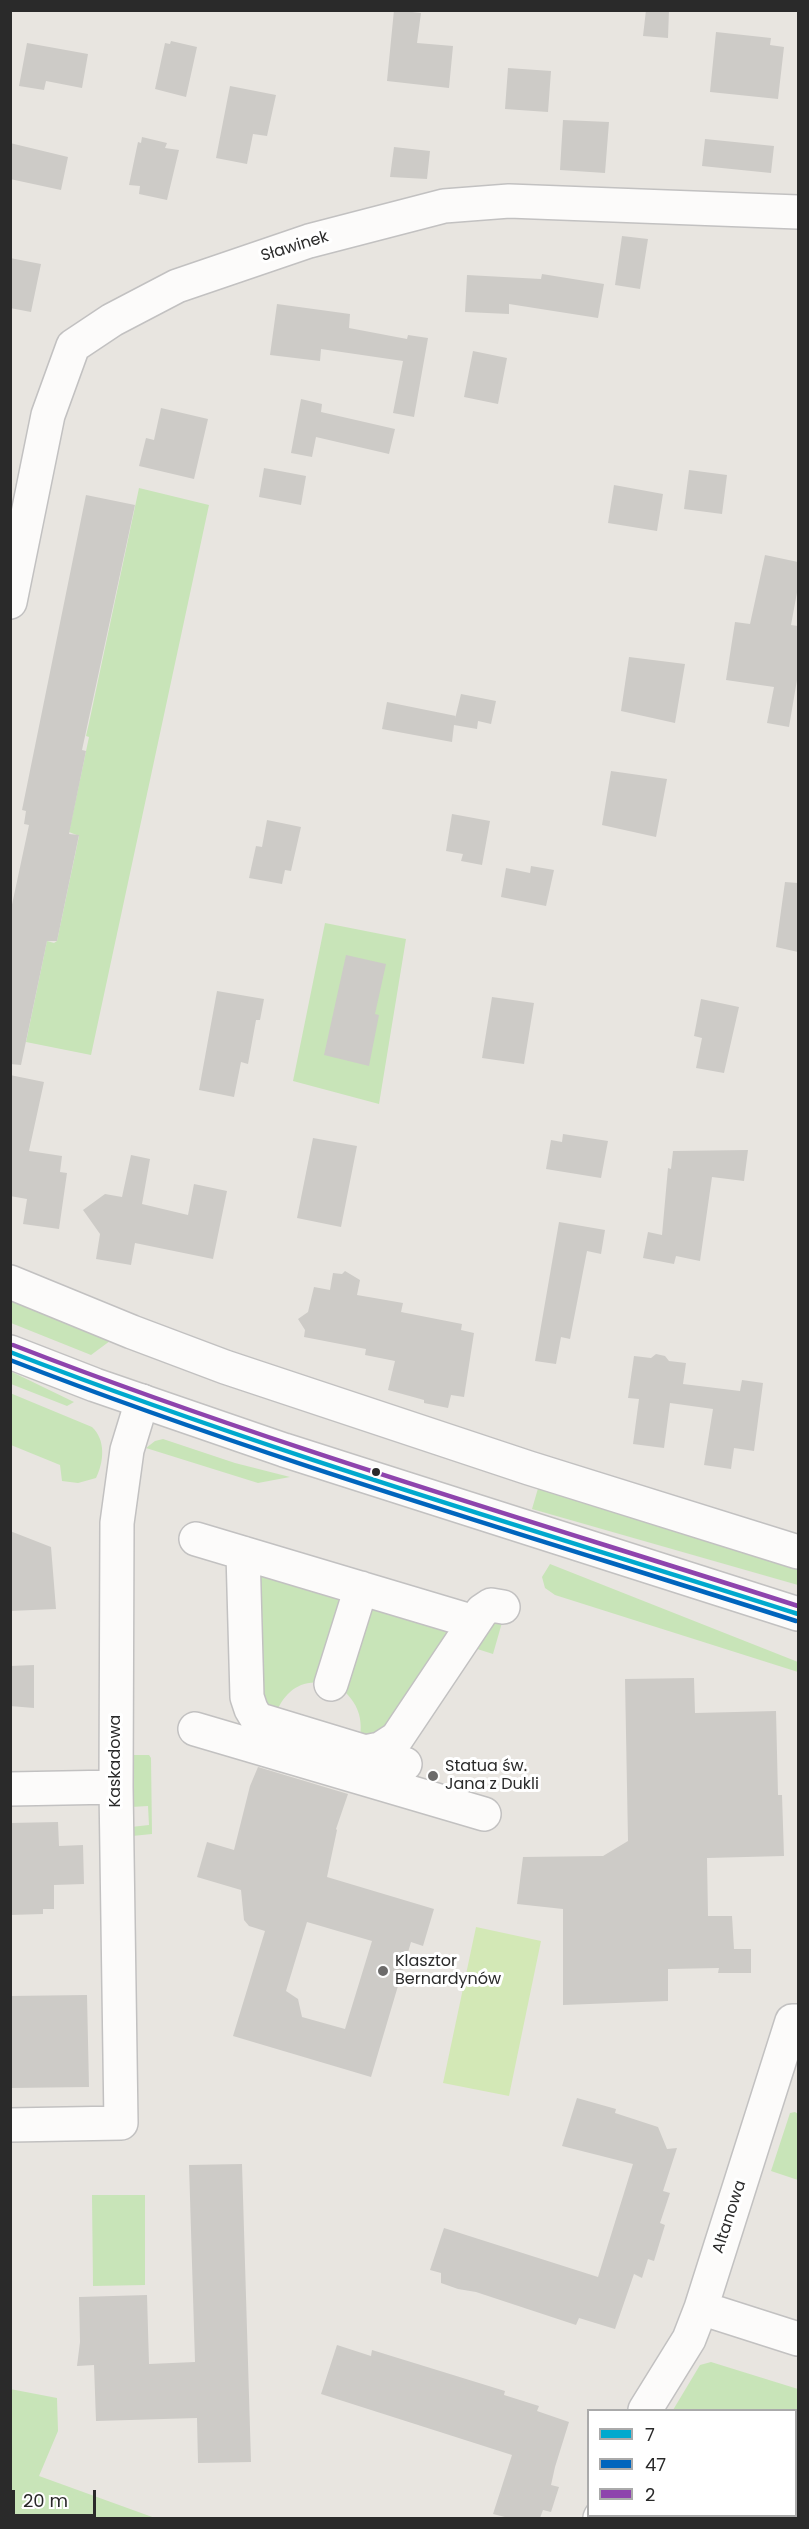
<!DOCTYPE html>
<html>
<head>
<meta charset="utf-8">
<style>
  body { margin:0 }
  #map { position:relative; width:809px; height:2529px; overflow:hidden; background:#e8e5e0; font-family:Poppins,sans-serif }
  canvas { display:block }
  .frame { position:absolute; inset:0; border:12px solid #2a2a2a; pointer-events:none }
  .legend { position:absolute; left:587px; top:2409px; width:210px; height:108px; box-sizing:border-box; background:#fff; border:2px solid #aaa; margin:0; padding:8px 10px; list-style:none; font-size:18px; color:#2a2a2a }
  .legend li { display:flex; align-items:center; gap:12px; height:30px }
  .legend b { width:30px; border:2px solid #aaa }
  .scale { position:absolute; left:12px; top:2490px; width:84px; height:27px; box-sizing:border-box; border:3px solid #2a2a2a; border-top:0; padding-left:8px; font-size:18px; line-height:21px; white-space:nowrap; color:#2a2a2a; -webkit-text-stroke:4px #fff; paint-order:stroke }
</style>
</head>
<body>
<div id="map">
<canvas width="809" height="2529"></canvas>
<div class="frame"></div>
<ul class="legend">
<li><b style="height:8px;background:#00a9ce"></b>7</li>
<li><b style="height:8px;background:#0065bd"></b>47</li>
<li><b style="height:8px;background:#8e44ad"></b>2</li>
</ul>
<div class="scale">20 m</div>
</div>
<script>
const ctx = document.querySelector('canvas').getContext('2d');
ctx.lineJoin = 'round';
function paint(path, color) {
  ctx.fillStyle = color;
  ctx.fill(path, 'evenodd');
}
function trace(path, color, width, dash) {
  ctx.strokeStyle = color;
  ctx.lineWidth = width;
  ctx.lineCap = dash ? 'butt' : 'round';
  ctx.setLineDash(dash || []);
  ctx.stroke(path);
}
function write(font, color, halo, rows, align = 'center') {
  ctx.font = font + ' Poppins,sans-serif';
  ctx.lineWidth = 6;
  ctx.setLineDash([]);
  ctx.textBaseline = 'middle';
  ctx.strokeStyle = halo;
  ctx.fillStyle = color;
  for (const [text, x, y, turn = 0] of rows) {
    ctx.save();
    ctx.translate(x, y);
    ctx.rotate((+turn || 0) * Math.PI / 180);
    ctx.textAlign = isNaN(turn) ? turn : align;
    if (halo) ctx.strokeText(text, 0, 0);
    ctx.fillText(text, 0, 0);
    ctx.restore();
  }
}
paint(new Path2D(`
  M 139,488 L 209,505 L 91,1055 L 26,1042 L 47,941 L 54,943 L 57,941 L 79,836 L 69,832 L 89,737 L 86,736 L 89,723 Z
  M 325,923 L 406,939 L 379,1104 L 293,1081 Z
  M 10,1295 L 114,1338 L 91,1355 L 11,1323 Z
  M 10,1371 L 74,1402 L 67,1406 L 11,1384 Z
  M 10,1393 L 92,1427 C 106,1440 104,1462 96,1478 L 78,1483 L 62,1481 L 60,1465 L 11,1445 Z
  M 163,1439 L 235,1463 L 290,1477 L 258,1483 L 146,1448 L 155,1441 Z
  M 539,1485 L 798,1566 L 798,1585 L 532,1509 Z
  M 550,1564 L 798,1662 L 798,1672 L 555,1595 L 545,1588 L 542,1577 Z
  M 259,1571 L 348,1594 L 321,1683 C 299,1679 282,1695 276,1714 L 260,1707 Z
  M 368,1599 L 453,1631 L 390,1734 L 360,1739 C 363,1717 358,1704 342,1689 Z
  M 503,1619 L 493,1654 L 471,1647 L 486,1623 Z
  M 131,1755 L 149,1755 L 151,1758 L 152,1834 L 132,1836 L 131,1827 L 149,1825 L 148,1806 L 131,1807 Z
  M 795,2112 L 798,2114 L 798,2180 L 771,2171 L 790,2113 Z
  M 92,2195 L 145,2195 L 145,2285 L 93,2286 Z
  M 711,2362 L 798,2389 L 798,2405 L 796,2413 L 796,2410 L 781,2409 L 673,2410 L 700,2365 Z
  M 10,2389 L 57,2398 L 58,2431 L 39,2476 L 155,2518 L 11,2518 Z
  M 796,2499 L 798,2500 L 798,2518 L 648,2518 L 643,2516 L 796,2516 Z`), '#c8e4b8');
paint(new Path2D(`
  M 476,1927 L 541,1941 L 509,2096 L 443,2083 Z`), '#d3e8b6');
paint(new Path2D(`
  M 394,10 L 421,13 L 417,43 L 453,46 L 449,88 L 387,81 Z
  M 646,10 L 669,10 L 668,38 L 643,36 Z
  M 716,32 L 771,38 L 770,45 L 784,47 L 778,99 L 710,92 Z
  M 171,41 L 197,47 L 186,97 L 155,89 L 165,43 L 170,44 Z
  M 27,43 L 88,54 L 82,88 L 46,81 L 44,90 L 19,86 Z
  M 508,68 L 551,71 L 548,112 L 505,109 Z
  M 230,86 L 276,95 L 267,136 L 253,134 L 247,164 L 216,158 Z
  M 563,120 L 609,122 L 605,173 L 560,170 Z
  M 142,137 L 167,143 L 165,148 L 179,150 L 167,200 L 139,194 L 140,186 L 129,185 L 138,142 L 141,143 Z
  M 705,139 L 774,146 L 771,173 L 702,166 Z
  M 10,143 L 68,157 L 61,190 L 10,179 Z
  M 394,147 L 430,151 L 427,179 L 390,177 Z
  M 622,236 L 648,239 L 640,289 L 615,285 Z
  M 10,258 L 41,264 L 31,312 L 10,308 Z
  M 542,274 L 604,284 L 598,318 L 509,304 L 509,314 L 465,312 L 467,275 L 541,279 Z
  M 277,304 L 350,314 L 349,328 L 407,339 L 408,335 L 428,338 L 414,417 L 393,413 L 403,361 L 321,349 L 320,361 L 270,355 Z
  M 473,351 L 507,358 L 498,404 L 464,397 Z
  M 301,399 L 322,404 L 321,412 L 395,429 L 389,454 L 316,437 L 312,457 L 291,453 Z
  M 161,408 L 208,419 L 194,479 L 139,466 L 146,438 L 154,440 Z
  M 264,468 L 306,476 L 301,505 L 259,497 Z
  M 689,470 L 727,475 L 722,514 L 684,509 Z
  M 614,485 L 663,494 L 657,531 L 608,523 Z
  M 86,495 L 135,505 L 82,750 L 86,751 L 69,834 L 79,835 L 57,941 L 47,941 L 21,1065 L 10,1064 L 10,914 L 29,825 L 24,824 L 26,811 L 22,810 Z
  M 765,555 L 798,562 L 798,587 L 791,625 L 798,626 L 798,674 L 789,727 L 767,723 L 774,687 L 726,680 L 735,622 L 750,624 Z
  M 629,657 L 685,664 L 675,723 L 621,711 Z
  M 461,694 L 496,701 L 491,724 L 478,721 L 477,729 L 454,725 L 452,742 L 382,729 L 387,702 L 456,716 L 455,719 Z
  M 611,771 L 667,779 L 656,837 L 602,825 Z
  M 452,814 L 490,821 L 482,865 L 461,861 L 463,854 L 446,851 Z
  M 267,820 L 301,827 L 291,871 L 285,870 L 282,884 L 249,878 L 256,846 L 262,847 Z
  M 531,866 L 554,870 L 546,906 L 501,897 L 506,868 L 530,873 Z
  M 785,882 L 798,883 L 798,952 L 776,947 Z
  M 346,955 L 386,964 L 375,1014 L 379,1015 L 369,1066 L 324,1055 Z
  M 217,991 L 264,999 L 260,1020 L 256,1020 L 248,1064 L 241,1062 L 234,1097 L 199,1090 Z
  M 492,997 L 534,1003 L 524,1064 L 482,1058 Z
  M 701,999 L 739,1007 L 724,1073 L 696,1068 L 702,1038 L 694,1036 Z
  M 10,1075 L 44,1082 L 29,1151 L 62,1156 L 60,1172 L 67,1173 L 59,1229 L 23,1224 L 27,1199 L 10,1196 Z
  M 563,1134 L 608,1141 L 601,1178 L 546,1169 L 551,1140 L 562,1142 Z
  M 313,1138 L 357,1146 L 341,1227 L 297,1218 Z
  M 748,1150 L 744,1181 L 712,1177 L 700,1261 L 676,1256 L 674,1264 L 643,1258 L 648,1232 L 662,1235 L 668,1168 L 671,1169 L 673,1151 Z
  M 131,1155 L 150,1159 L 142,1204 L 188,1215 L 194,1184 L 227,1191 L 213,1259 L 135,1243 L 131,1265 L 96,1259 L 100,1234 L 83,1210 L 105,1194 L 122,1197 Z
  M 559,1222 L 605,1230 L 601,1254 L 587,1251 L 570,1339 L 561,1337 L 556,1364 L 535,1361 Z
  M 345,1271 L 360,1280 L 357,1295 L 403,1303 L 401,1312 L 462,1324 L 461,1330 L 474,1333 L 464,1397 L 451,1395 L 448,1408 L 424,1403 L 424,1400 L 388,1390 L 395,1361 L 365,1355 L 366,1349 L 304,1337 L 305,1330 L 298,1319 L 308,1312 L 314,1287 L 330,1290 L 333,1273 L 342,1274 Z
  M 656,1354 L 665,1356 L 669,1361 L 686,1363 L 683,1384 L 740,1391 L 742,1380 L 763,1383 L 754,1451 L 734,1448 L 731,1469 L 704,1465 L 713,1409 L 670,1403 L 664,1448 L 633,1444 L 639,1399 L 628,1398 L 634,1356 L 651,1358 Z
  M 10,1531 L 51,1547 L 56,1609 L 10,1611 Z
  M 34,1665 L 34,1708 L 10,1706 L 10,1666 Z
  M 694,1678 L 695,1713 L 776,1711 L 778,1795 L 782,1795 L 784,1856 L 707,1858 L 708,1916 L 732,1916 L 734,1949 L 751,1949 L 751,1973 L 718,1973 L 719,1968 L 668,1969 L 668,2001 L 563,2005 L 563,1909 L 517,1904 L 523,1857 L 603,1856 L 628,1841 L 625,1679 Z
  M 258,1767 L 348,1794 L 336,1829 L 337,1830 L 327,1877 L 434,1909 L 423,1946 L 411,1942 L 371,2077 L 233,2036 L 265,1931 L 249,1926 L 244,1920 L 241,1890 L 197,1877 L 207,1842 L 234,1850 L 250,1786 ZM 307,1922 L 372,1941 L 345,2029 L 302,2017 L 298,1999 L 286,1991 Z
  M 58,1822 L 59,1846 L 83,1845 L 84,1884 L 54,1885 L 54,1909 L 43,1909 L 43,1914 L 10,1915 L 10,1823 Z
  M 87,1995 L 89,2087 L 10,2088 L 10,1996 Z
  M 577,2098 L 616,2109 L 615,2113 L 658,2127 L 667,2149 L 677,2148 L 663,2191 L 670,2193 L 660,2223 L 665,2225 L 654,2261 L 648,2259 L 642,2278 L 634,2274 L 615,2329 L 579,2318 L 576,2325 L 476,2292 L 458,2289 L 441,2283 L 441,2273 L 430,2270 L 444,2228 L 598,2277 L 633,2164 L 562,2146 Z
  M 242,2164 L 251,2462 L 198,2463 L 197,2418 L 96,2421 L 94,2365 L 77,2366 L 80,2342 L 79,2297 L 147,2295 L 149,2364 L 195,2362 L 189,2165 Z
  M 337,2345 L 371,2356 L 372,2350 L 505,2391 L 504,2395 L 539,2406 L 537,2411 L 569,2422 L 555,2467 L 551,2485 L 559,2487 L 551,2512 L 543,2510 L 540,2518 L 509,2518 L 493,2514 L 512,2455 L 321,2394 Z`), '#cdcbc7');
const street = new Path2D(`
  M 10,602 L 48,415 L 73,346 L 112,320 L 177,286 L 309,241 L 444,206 L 509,201 L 798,212
  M 10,1282 L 132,1332 L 225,1367 L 529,1468 L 798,1552
  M 196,1539 L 474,1622
  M 243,1553 L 247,1697 L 251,1709 L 257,1719 L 405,1764
  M 331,1684 L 361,1588
  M 195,1729 L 484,1814
  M 365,1752 L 380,1749 L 397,1738 L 482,1611 L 491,1605 L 503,1607
  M 10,1789 L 116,1787
  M 10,2125 L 121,2123 L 116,1787 L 117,1523 L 127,1450 L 142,1401
  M 701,2308 L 798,2339
  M 645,2410 L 689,2339 L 701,2308 L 792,2021 L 798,2021
  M 600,2518 L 601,2516`);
const secondary = new Path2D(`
  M 10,1352 L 95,1385 L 284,1450 L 798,1614`);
trace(street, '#c2c1c1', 36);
trace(secondary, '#c2c1c1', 36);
trace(street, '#fcfbfa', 33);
trace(secondary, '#fcfbfa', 33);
trace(new Path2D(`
  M 10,1352 C 268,1452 535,1530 798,1614`), '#00a9ce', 4.5);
trace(new Path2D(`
  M 10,1360 C 267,1460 533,1537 796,1621`), '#0065bd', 4.5);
trace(new Path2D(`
  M 13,1345 C 270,1445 536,1522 798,1606`), '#8e44ad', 4.5);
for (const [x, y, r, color] of [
  [376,1472,5,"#2a2a2a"],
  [433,1776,6,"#6c6b6a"],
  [383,1971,6,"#6c6b6a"]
]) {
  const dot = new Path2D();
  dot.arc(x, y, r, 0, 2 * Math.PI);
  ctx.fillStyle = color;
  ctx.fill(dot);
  trace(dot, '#fff', 2);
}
write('16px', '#2a2a2a', '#fff', [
  ["Sławinek",295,247,-17],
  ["Kaskadowa",116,1761,-90],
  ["Altanowa",730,2217,-72]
]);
write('16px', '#2a2a2a', '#fff', [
  ["Statua św.",445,1767],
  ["Jana z Dukli",445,1785],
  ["Klasztor",395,1962],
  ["Bernardynów",395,1980]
], 'left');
</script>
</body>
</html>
